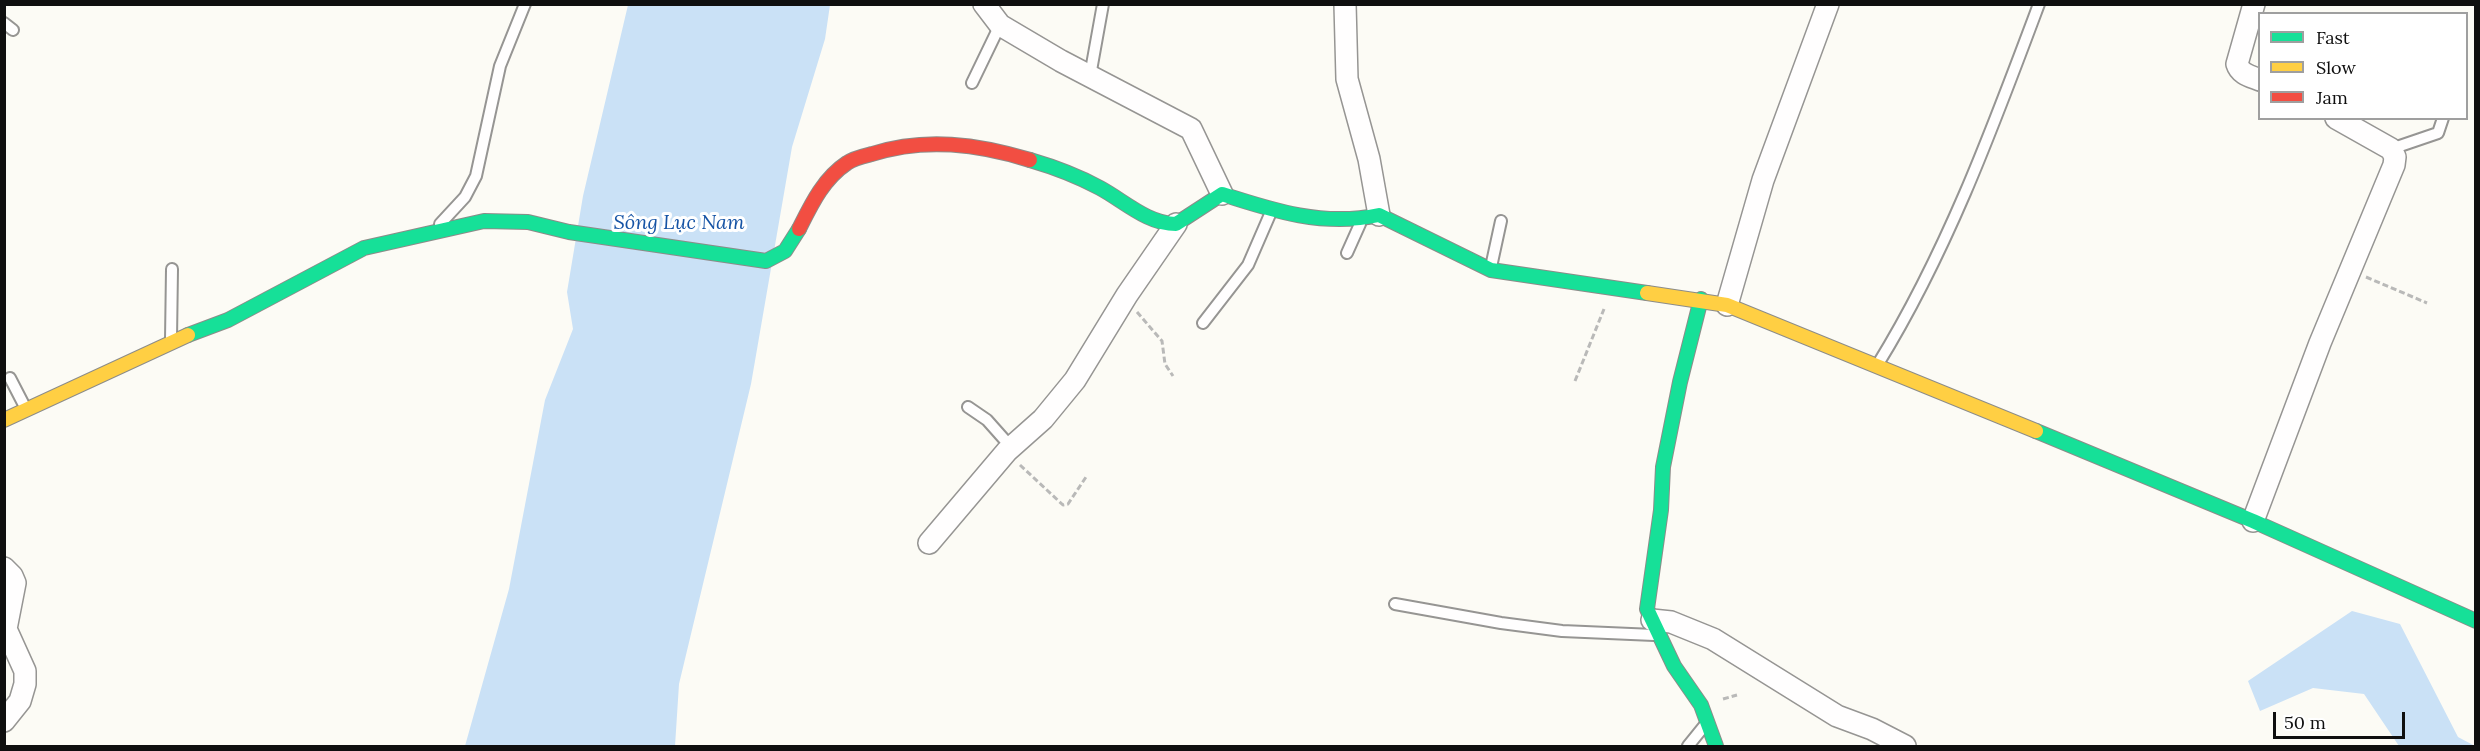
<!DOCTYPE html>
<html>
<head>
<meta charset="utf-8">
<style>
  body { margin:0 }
  #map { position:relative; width:2480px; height:751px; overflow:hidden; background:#fcfbf5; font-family:Lora,serif }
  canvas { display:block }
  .frame { position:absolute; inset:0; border:6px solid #0f0f0f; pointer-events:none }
  .legend { position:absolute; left:2258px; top:12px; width:210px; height:108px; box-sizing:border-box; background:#fff; border:2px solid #9f9f9f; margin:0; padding:8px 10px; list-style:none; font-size:18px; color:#0f0f0f }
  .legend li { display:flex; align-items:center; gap:12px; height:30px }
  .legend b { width:30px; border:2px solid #9f9f9f }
  .scale { position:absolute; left:2273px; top:712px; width:132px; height:27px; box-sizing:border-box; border:3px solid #0f0f0f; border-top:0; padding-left:8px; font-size:18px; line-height:21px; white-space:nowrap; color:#0f0f0f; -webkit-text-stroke:4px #fff; paint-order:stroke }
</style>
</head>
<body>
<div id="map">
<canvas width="2480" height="751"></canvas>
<div class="frame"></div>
<ul class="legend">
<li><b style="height:8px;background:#16e098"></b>Fast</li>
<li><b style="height:8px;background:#ffcf43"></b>Slow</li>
<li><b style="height:8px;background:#f24e42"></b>Jam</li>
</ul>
<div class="scale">50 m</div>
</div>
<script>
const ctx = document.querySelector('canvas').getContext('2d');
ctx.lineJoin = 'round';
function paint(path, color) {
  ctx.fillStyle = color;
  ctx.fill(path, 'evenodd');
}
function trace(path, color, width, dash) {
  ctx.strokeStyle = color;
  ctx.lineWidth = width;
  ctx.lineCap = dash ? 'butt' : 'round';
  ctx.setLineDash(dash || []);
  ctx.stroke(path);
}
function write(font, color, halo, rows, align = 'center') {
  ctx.font = font + ' Lora,serif';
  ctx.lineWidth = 6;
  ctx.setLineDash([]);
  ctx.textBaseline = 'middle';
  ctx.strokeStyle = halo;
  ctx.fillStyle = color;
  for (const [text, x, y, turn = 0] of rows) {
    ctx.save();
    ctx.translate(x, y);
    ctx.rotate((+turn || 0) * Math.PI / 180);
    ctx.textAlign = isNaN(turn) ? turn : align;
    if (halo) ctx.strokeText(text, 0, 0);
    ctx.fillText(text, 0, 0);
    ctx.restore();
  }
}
paint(new Path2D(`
  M 628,5 L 830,5 L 825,39 L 792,147 L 751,384 L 679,684 L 675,746 L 465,746 L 509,589 L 545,400 L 573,329 L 567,292 L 583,196 Z
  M 2352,611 L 2400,624 L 2458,737 L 2475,746 L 2399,746 L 2364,694 L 2313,688 L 2260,711 L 2248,681 Z`), '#cae1f6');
const lane = new Path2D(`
  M 4,23 L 13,30
  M 1090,76 L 1103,4
  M 972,83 L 1000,25
  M 2391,149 L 2438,133 L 2443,118
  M 440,224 L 465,197 L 476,176 L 500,66 L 525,4
  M 1347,253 L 1360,224
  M 1491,267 L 1501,221
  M 1203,323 L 1248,265 L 1271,212
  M 171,339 L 172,269
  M 1878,364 C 1947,252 1993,127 2039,4
  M 10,378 L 25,407
  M 968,407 L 987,420 L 1011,447
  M 1395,604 L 1501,623 L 1562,631 L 1654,635
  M 1688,746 L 1705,725`);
const street = new Path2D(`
  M 984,4 L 1000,25 L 1061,61 L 1191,129 L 1222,194
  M 1345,4 L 1347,79 L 1369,159 L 1379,215
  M 2254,4 L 2237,64 C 2240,74 2250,76 2260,80
  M 1727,305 L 1763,180 L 1828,4
  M 2253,521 L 2320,343 L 2394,165 L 2395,157 L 2391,149 L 2336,118
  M 929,543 L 1007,451 L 1043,419 L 1075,380 L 1127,295 L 1176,224
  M 4,568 L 12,576 L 15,583 L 6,629 L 25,671 L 25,684 L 20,701 L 4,721
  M 1652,620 L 1671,622 L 1713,639 L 1837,716 L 1872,729 L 1905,746`);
const fast = new Path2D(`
  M 1030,160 C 1054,167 1078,176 1100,188 C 1124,201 1148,224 1176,224 L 1222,194 C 1274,211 1324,227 1379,215 L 1491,270 L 1647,293
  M 1701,299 L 1680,382 L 1663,467 L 1661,510 L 1647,609 L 1674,666 L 1701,705 L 1716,746
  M 188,335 L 228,320 L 364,248 L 484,221 L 528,222 L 569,232 L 766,261 L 785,251 L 799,229
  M 2036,431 L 2253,521 L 2476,621`);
const slow = new Path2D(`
  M 1647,293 L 1727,305 L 2036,431
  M 4,420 L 188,335`);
const jam = new Path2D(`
  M 799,229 C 811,205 823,179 847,163 C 854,158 864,156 872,154 C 925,137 978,144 1030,160`);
trace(lane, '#969593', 14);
trace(street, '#969593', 24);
trace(fast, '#8c8c89', 16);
trace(slow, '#8c8c89', 16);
trace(jam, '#8c8c89', 16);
trace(new Path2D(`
  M 2366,277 L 2427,303
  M 1137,312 L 1162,341 L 1165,364 L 1173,376
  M 1575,381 L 1604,309
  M 1020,465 L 1063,505 L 1068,504 L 1086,477
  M 1723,699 L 1737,695`), '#b9b9b8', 3, [6, 3]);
trace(lane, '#fffefe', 10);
trace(street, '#fffefe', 21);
trace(fast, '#16e098', 14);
trace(slow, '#ffcf43', 14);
trace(jam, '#f24e42', 14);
write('italic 20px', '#1553a5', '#fff', [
  ["Sông Lục Nam",679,223]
]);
</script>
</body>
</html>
